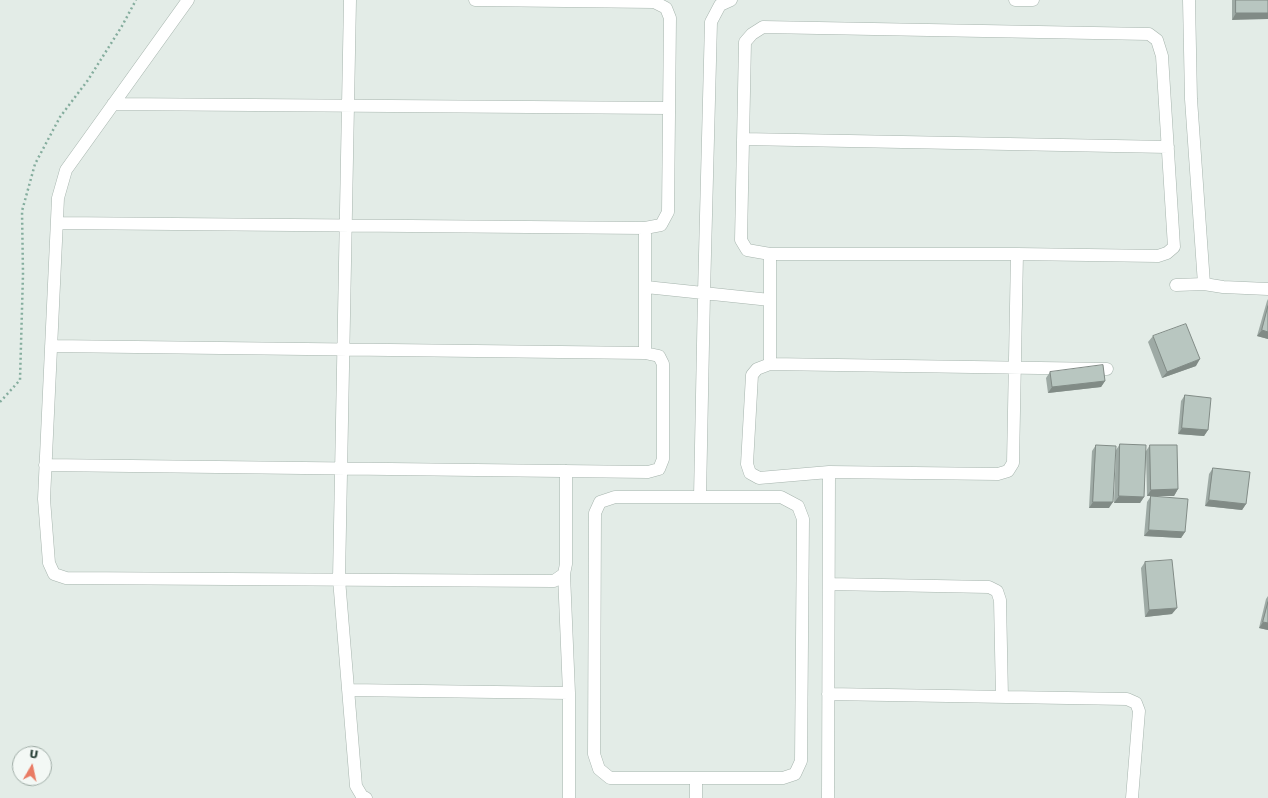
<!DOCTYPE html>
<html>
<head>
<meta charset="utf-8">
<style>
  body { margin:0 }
  #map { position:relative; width:1268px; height:798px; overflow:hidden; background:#e3ece7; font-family:"DejaVu Sans",sans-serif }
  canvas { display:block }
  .north { position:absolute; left:12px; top:746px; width:40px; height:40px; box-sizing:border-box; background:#f3f8f5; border:1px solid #a0ada7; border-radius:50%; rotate:9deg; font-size:11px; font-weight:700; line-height:16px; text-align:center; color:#243c33 }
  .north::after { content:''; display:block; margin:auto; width:14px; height:18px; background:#e97b64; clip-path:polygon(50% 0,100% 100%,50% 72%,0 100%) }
</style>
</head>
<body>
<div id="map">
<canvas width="1268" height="798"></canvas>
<div class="north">U</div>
</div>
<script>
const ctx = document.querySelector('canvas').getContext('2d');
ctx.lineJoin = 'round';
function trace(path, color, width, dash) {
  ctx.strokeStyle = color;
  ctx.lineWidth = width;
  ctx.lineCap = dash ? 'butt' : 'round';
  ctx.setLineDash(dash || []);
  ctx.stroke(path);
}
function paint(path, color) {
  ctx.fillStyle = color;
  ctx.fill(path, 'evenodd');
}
const minor = new Path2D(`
  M 188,0 L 66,170 L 58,198 L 44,499 L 49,563 L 54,574 L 66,578 L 554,581 L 564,574 L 566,564 L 566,471
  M 350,0 L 339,579 L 356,786 L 362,796 L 366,798
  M 1015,0 L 1033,0
  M 1189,0 L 1191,99 L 1204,284
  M 763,27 L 1149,34 L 1157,40 L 1162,56 L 1174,247 L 1167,253 L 1158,256 L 1017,254 L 1013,463 L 1008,471 L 998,474 L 829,472 L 759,478 L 750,473 L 747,464 L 752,375 L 757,369 L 770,364 L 770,254 L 747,250 L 741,240 L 745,42 L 752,34 Z
  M 113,104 L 669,108
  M 743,139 L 1168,147
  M 57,223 L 645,228
  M 770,254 L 1017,254
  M 1176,285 L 1204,284 L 1223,287 L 1268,289
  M 646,287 L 770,300
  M 51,346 L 645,353
  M 770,364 L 1107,369
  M 45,465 L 648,472 L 659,469 L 663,459 L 663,364 L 659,356 L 645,353 L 645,228 L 661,225 L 668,212 L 670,18 L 666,8 L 654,2 L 475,0
  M 615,497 L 781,497 L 798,506 L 803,519 L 801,761 L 795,774 L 783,778 L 610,778 L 599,769 L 594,754 L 595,513 L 600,502 Z
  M 700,497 L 704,293 L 711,22 L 720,5 L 731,0
  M 564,574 L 569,693 L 569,798
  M 829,584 L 989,587 L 997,591 L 1000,600 L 1002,697
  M 348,690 L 569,693
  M 828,694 L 1127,699 L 1136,703 L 1139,711 L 1132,798
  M 696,778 L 696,798
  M 828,798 L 829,472`);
trace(minor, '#a6b4ad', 13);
trace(new Path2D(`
  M 0,402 L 20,380 L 23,274 L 22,211 L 35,164 L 60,117 L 88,80 L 122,26 L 136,0`), '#85ad9e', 2.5, [2, 3]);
trace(minor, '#fff', 12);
paint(new Path2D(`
  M 1232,0 L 1268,0 L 1232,20 Z
  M 1268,299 L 1268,339 L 1257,336 L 1267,301 Z
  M 1153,336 L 1196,366 L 1162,378 L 1148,342 Z
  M 1050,372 L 1105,381 L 1101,387 L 1048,393 L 1046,378 Z
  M 1185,395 L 1208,430 L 1204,436 L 1178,434 L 1181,401 Z
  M 1120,444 L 1146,451 L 1150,445 L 1178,489 L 1174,496 L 1156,496 L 1185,532 L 1181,538 L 1144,536 L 1147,502 L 1151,496 L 1147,496 L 1146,454 L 1144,497 L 1140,503 L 1114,503 L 1116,450 Z
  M 1096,445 L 1109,508 L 1089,508 L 1092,451 Z
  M 1213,468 L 1246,504 L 1242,510 L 1205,506 L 1209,474 Z
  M 1145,562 L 1172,614 L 1145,617 L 1141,568 Z
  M 1268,596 L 1268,630 L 1259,628 L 1266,599 Z`), '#9eaaa5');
paint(new Path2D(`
  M 1236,13 L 1268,13 L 1268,19 L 1232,20 Z
  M 1262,330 L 1268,332 L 1268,339 L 1257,336 Z
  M 1200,359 L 1196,366 L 1162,378 L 1167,372 Z
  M 1105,381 L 1101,387 L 1048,393 L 1052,387 Z
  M 1182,428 L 1208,430 L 1204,436 L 1178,434 Z
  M 1178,489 L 1174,496 L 1147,496 L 1151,490 Z
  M 1119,496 L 1144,497 L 1140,503 L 1114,503 Z
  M 1209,500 L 1246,504 L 1242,510 L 1205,506 Z
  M 1093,502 L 1113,502 L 1109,508 L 1089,508 Z
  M 1149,530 L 1185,532 L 1181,538 L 1144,536 Z
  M 1177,608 L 1172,614 L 1145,617 L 1149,610 Z
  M 1263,622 L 1268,623 L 1268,630 L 1259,628 Z`), '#818b86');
const building = new Path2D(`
  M 1236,0 L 1268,0 L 1268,13 L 1236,13 Z
  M 1268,306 L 1268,332 L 1262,330 Z
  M 1186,324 L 1200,359 L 1167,372 L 1153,336 Z
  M 1103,365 L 1105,381 L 1052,387 L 1050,372 Z
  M 1185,395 L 1211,398 L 1208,430 L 1182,428 Z
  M 1120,444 L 1146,445 L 1144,497 L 1119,496 Z
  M 1096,445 L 1116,446 L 1113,502 L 1093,502 Z
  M 1150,445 L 1177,445 L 1178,489 L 1151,490 Z
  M 1213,468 L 1250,472 L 1246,504 L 1209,500 Z
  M 1151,496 L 1188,499 L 1185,532 L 1149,530 Z
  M 1172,560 L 1177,608 L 1149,610 L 1145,562 Z
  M 1268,602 L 1268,623 L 1263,622 Z`);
paint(building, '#b8c6c0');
trace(building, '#818b86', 1);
</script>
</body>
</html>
